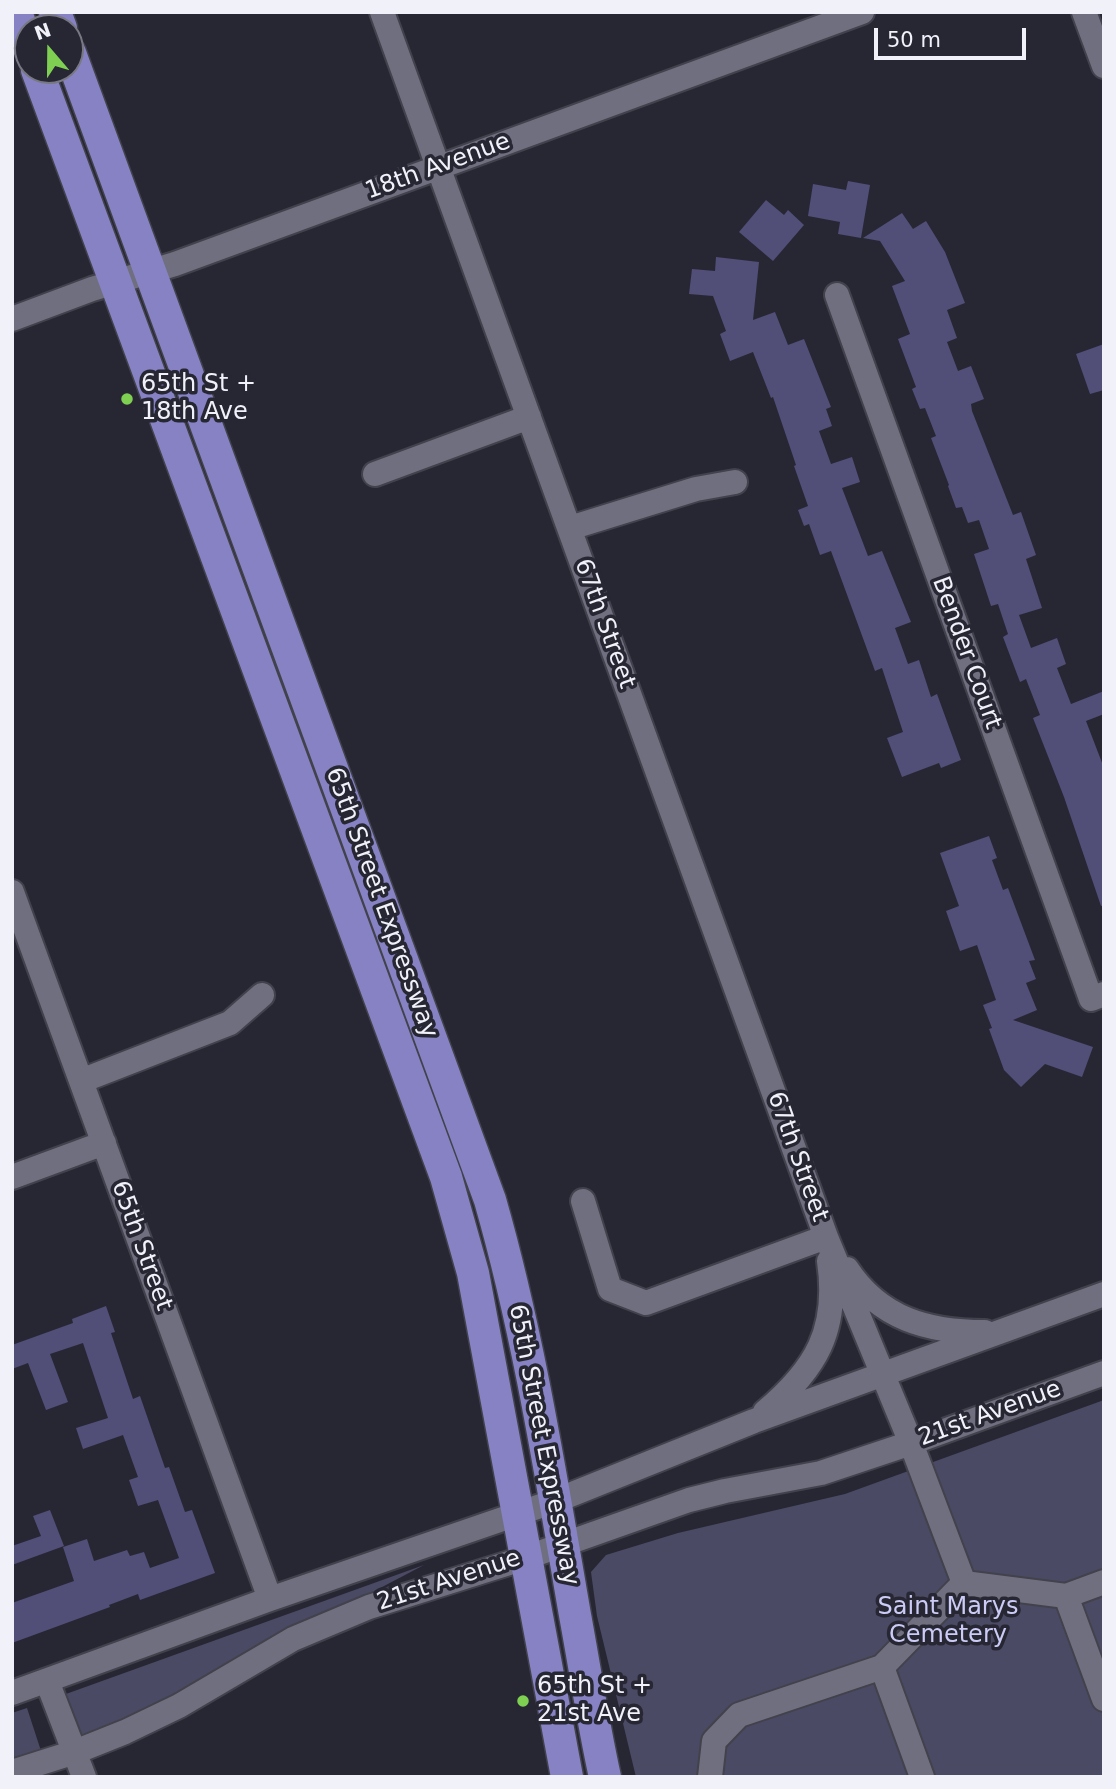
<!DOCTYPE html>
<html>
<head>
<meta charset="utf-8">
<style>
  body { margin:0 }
  #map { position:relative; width:1116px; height:1789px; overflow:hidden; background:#272734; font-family:"DejaVu Sans",sans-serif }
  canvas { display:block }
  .frame { position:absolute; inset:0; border:14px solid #f1f1fa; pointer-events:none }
  .north { position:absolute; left:14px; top:14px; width:70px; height:70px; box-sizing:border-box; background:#272734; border:2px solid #787883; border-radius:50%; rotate:340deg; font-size:19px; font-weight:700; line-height:28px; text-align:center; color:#f1f1fa }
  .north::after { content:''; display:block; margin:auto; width:24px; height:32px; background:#7fd052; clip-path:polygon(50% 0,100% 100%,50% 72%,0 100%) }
  .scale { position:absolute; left:874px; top:28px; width:152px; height:32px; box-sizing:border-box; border:4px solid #f1f1fa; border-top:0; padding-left:9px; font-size:21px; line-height:24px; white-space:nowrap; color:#f1f1fa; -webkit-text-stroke:5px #272734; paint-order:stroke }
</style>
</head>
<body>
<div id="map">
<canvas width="1116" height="1789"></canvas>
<div class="frame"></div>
<div class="north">N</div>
<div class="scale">50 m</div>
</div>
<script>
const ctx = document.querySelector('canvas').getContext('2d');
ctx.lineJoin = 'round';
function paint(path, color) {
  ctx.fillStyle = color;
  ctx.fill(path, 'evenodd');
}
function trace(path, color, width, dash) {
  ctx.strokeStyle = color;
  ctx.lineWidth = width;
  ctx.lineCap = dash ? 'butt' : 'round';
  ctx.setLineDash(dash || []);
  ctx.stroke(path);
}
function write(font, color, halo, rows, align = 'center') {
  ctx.font = font + ' "DejaVu Sans",sans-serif';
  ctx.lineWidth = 7;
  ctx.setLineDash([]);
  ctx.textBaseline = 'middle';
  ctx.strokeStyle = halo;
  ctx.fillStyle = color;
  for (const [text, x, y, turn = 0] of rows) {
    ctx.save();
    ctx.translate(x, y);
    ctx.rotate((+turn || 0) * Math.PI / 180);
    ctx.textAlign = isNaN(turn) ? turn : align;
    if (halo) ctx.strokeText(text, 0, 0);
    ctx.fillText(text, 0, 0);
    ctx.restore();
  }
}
paint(new Path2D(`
  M 1104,1400 L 1104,1777 L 636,1777 L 597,1616 L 591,1572 L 606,1555 L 678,1533 L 845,1494 Z
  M 424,1565 L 169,1699 L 82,1738 L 66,1694 Z
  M 27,1708 L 41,1751 L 12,1761 L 12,1713 Z`), '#4b4a64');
paint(new Path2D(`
  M 848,181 L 870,185 L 861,238 L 838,234 L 840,222 L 808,216 L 813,184 L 846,190 Z
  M 766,200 L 784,215 L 788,210 L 804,225 L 773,261 L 739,232 Z
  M 902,213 L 913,229 L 926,221 L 945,252 L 965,303 L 947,310 L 957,338 L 947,342 L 958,371 L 971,366 L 984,399 L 971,404 L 972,411 L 1013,515 L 1021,512 L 1036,555 L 1026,559 L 1042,608 L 1019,615 L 1031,648 L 1057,638 L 1066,664 L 1057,668 L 1071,704 L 1104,691 L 1104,714 L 1086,721 L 1104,768 L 1104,905 L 1101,906 L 1064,797 L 1033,718 L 1040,715 L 1026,679 L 1020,682 L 1003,637 L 1008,634 L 998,604 L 991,606 L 974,554 L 989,549 L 979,520 L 968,523 L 962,507 L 956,508 L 948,486 L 949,485 L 931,438 L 936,436 L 925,408 L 920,409 L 912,389 L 916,387 L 898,339 L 910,334 L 892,286 L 905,281 L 880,241 L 863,238 Z
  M 716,257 L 759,262 L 753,320 L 775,312 L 788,345 L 804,339 L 831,407 L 826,409 L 832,426 L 819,431 L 831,464 L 852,457 L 860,482 L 842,488 L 868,556 L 882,551 L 911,622 L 895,628 L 908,664 L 919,660 L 931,697 L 937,694 L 961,760 L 941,768 L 939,763 L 902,777 L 887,738 L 903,732 L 882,668 L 875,671 L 831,551 L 820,555 L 809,524 L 804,526 L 798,510 L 808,506 L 794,466 L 796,465 L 773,397 L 771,398 L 753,352 L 730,361 L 720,334 L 726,331 L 713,296 L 689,294 L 692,269 L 715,271 Z
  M 1104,344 L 1104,390 L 1090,394 L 1076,354 Z
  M 989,836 L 997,858 L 992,860 L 1003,890 L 1008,888 L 1035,960 L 1029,961 L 1036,979 L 1026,983 L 1037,1010 L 1013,1020 L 1093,1047 L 1082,1077 L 1045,1064 L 1021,1087 L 1004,1070 L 989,1029 L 992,1028 L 983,1005 L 996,1000 L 977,945 L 960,951 L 946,911 L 959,906 L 940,853 Z
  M 106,1306 L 115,1332 L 111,1333 L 133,1399 L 140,1396 L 165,1468 L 169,1467 L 185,1512 L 192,1510 L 215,1573 L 140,1600 L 138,1594 L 109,1605 L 110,1607 L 12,1643 L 12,1603 L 74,1581 L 63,1547 L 87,1539 L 94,1561 L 127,1550 L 130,1556 L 144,1552 L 150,1568 L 179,1558 L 158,1500 L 138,1506 L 129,1480 L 138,1477 L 123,1435 L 83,1449 L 76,1428 L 108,1418 L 83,1343 L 50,1354 L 68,1402 L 46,1410 L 28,1363 L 12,1369 L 12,1345 L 73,1323 L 72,1319 Z
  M 50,1510 L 64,1546 L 12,1565 L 12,1546 L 41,1536 L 33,1516 Z`), '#514e78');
const minor = new Path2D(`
  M 382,12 L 826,1237 L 911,1443 L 964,1583
  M 1084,12 L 1104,66
  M 837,295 L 1091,999 L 1104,994
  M 12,319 L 92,289 L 175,264 L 862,12
  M 375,474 L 529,417
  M 570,528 L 696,489 L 735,482
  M 12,892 L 270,1599
  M 81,1081 L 230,1023 L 262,995
  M 12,1177 L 104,1143
  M 583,1201 L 610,1289 L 646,1303 L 826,1237
  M 847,1269 C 880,1319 928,1332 985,1332
  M 765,1412 C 816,1369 839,1330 829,1261
  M 1066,1596 L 1104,1699
  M 882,1667 L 922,1777
  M 47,1681 L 84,1777
  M 12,1693 L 270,1599 L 555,1501 L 754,1421 L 1104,1294
  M 12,1772 L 75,1752 L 125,1732 L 179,1706 L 293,1639 L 369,1607 L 525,1558 L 689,1500 L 725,1491 L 821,1473 L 911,1443 L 1104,1373
  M 710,1777 L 714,1741 L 739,1715 L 882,1667 L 964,1583 L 1066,1596 L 1104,1582`);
const major = new Path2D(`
  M 16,12 L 28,46
  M 55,12 L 61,28
  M 70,53 L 490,1200 C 529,1336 551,1477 575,1615 C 585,1669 593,1723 605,1777
  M 37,70 L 446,1177 L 473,1273 L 567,1777`);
trace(minor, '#42424d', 28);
trace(major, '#42424d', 35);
trace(minor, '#6f6f7f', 24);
trace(major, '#8682c3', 32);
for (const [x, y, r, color] of [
  [127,399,7,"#7fd052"],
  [523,1701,7,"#7fd052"]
]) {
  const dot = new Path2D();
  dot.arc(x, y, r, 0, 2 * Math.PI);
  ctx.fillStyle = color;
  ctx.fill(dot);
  trace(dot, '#272734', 2.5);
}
write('24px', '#f1f1fa', '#272734', [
  ["18th Avenue",438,167,-20],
  ["67th Street",604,624,70],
  ["Bender Court",966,653,70],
  ["65th Street Expressway",381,903,70],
  ["67th Street",797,1157,70],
  ["65th Street",141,1246,70],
  ["21st Avenue",990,1414,-20],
  ["65th Street Expressway",543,1445,79],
  ["21st Avenue",449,1581,-18]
]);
write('24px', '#f1f1fa', '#272734', [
  ["65th St +",141,385],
  ["18th Ave",141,413],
  ["65th St +",537,1687],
  ["21st Ave",537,1715]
], 'left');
write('24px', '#cbcbf5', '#272734', [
  ["Saint Marys",948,1608],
  ["Cemetery",948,1636]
]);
</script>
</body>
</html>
